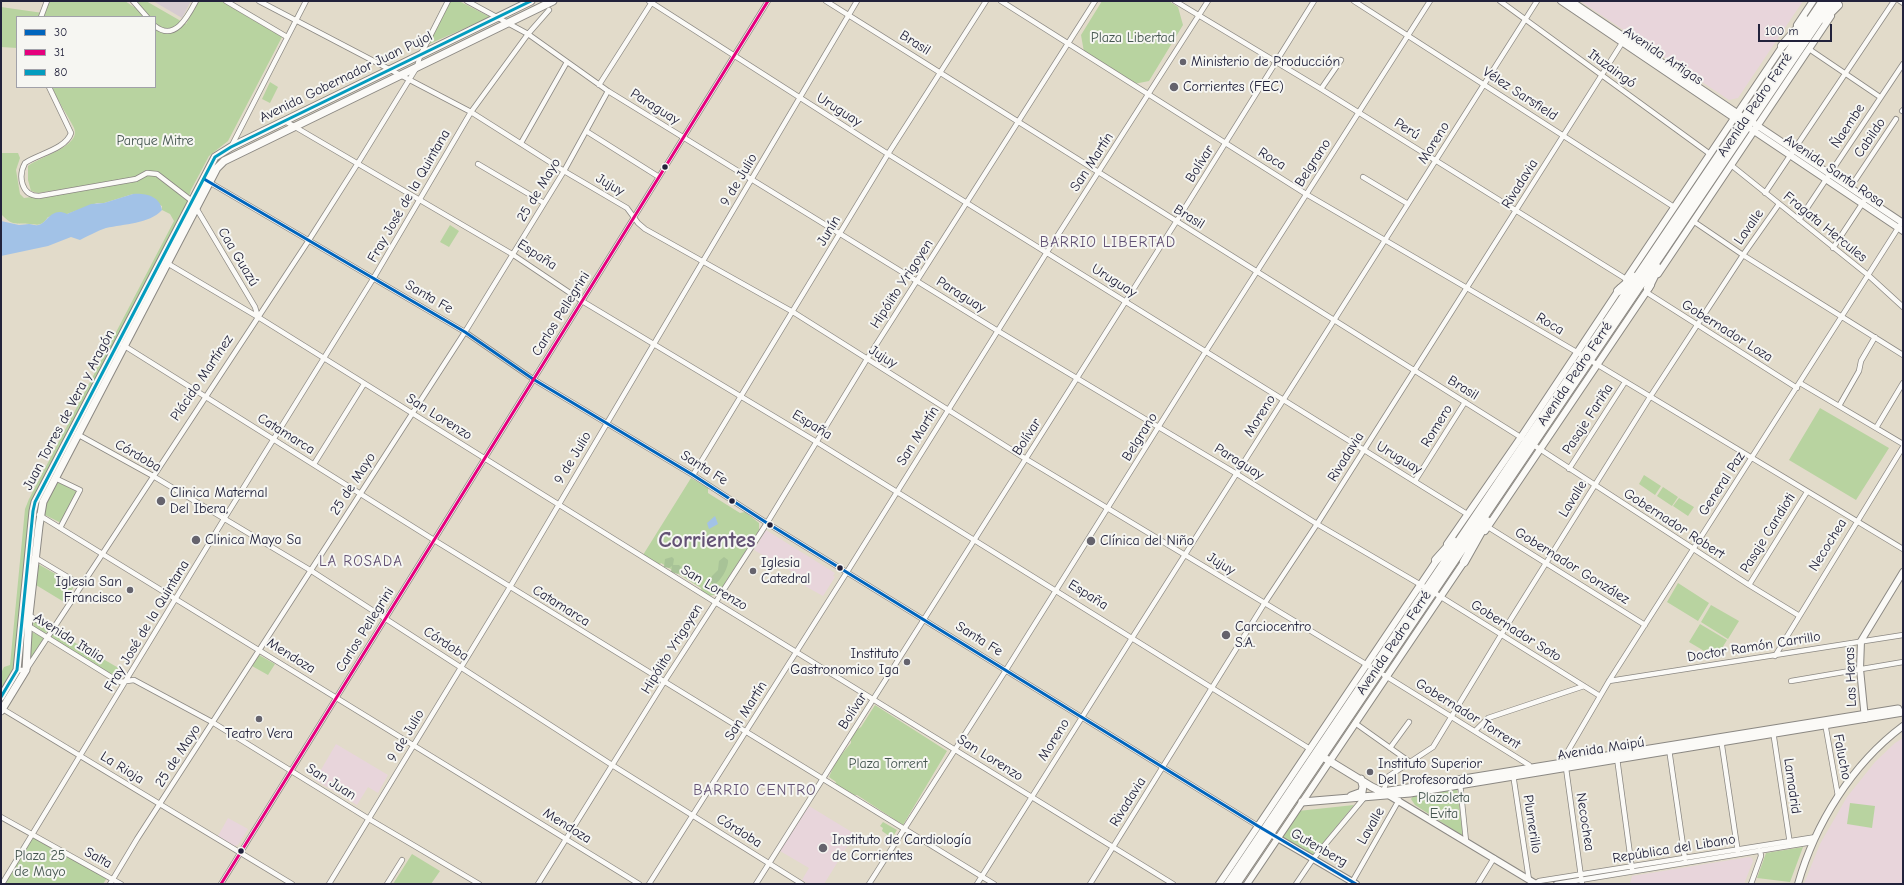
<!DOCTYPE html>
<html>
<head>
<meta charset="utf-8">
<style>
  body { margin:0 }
  #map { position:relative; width:1904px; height:885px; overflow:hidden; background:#e2dbca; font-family:"Comic Neue",sans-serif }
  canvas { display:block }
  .frame { position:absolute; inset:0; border:2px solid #22223b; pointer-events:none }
  .legend { position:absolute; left:16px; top:16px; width:140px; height:72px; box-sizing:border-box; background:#f6f6f2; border:1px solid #a1a1a9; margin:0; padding:5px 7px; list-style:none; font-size:12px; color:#22223b }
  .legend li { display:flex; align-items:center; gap:8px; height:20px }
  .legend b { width:20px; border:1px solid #a1a1a9 }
  .scale { position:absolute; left:1758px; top:24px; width:74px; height:18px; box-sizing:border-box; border:2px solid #22223b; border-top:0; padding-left:5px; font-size:12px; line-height:14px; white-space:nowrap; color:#22223b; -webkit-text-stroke:3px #f6f6f2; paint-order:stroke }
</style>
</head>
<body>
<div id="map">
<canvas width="1904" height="885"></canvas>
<div class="frame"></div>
<ul class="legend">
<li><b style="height:5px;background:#0065bd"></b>30</li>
<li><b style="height:5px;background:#e5007d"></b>31</li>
<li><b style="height:5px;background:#039cbf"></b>80</li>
</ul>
<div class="scale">100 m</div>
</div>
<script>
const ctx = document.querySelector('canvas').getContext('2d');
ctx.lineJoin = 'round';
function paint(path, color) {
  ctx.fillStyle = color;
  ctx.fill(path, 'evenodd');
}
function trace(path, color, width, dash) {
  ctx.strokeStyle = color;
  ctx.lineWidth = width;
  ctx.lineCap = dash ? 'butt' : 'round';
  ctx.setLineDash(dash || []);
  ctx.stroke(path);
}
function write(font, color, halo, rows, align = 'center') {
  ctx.font = font + ' "Comic Neue",sans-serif';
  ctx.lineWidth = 4;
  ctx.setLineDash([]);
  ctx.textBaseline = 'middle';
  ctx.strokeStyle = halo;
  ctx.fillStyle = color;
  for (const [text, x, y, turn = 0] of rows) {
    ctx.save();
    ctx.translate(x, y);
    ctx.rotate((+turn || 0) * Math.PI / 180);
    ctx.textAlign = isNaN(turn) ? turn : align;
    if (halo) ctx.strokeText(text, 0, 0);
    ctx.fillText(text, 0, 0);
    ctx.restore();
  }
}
paint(new Path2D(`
  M 1580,1 L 1803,1 L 1738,98 L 1729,100 Z
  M 766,530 L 835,573 L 833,576 L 835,577 L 823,596 L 805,586 L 808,581 L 754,550 Z
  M 1903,738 L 1903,884 L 1804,884 L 1820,844 L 1847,797 L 1875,762 L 1895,743 Z
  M 336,744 L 388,775 L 378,793 L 368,787 L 357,805 L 315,780 Z
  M 809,806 L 855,834 L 824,884 L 809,884 L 802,880 L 809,868 L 780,851 Z
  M 228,818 L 248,829 L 238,845 L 234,846 L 218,836 Z
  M 1749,857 L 1752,858 L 1753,861 L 1744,884 L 1630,884 L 1632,876 Z`), '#e8d5db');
paint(new Path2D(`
  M 153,1 L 191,1 L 182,18 Z`), '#d6cbd0');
paint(new Path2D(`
  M 49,1 L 125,1 L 134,7 L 137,1 L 146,1 L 186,24 L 199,1 L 221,1 L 282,37 L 228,141 L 209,156 L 191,190 L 186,206 L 33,500 L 14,673 L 1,692 L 1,673 L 4,667 L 10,665 L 25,509 L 29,499 L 174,221 L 170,214 L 162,210 L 162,206 L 133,194 L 104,203 L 97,203 L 67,214 L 48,217 C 42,226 39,225 30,224 C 15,223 12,226 1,214 L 1,153 L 18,153 L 20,158 L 16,170 L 20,194 L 24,198 L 103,188 L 102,183 L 38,193 L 31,191 L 28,180 L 28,166 C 39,157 82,146 74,128 C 67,114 58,102 52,87 L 155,87 L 155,17 L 17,17 L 17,48 L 1,47 L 1,7 L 43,13 Z
  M 450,1 L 459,1 L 490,17 L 427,45 Z
  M 1102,1 L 1169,1 L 1178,7 L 1183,25 L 1149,81 L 1134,84 L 1084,52 L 1081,35 Z
  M 270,82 L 278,87 L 270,103 L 262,99 Z
  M 450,225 L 459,231 L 449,247 L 440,242 Z
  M 1820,408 L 1889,448 L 1856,500 L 1789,460 Z
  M 1644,475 L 1661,486 L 1655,495 L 1639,484 Z
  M 691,478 L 708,488 L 708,493 L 740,513 L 745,512 L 759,523 L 759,530 L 718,594 L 709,596 L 701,591 L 701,588 L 661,563 L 659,565 L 643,555 Z
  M 58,482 L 77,492 L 61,523 L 45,515 L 44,508 Z
  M 1663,487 L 1678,497 L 1672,506 L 1657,496 Z
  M 1679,498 L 1694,507 L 1688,516 L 1673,506 Z
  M 38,564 L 75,585 L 64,602 L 36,585 Z
  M 1678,583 L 1709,603 L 1698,621 L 1667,602 Z
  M 1711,605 L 1739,621 L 1728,639 L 1701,622 Z
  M 36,622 L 47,629 L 48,632 L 45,633 L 34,627 L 33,623 Z
  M 1700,624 L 1727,640 L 1716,658 L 1689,642 Z
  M 55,631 L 122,670 L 117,679 L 50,638 Z
  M 32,632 L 44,638 L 30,660 L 28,660 Z
  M 259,655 L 275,664 L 268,675 L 252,666 Z
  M 875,705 L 947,751 L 903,825 L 857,795 L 853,795 L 835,784 L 836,782 L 829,777 L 836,761 L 851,743 L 851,736 L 856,730 L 861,727 Z
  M 1457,788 L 1463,836 L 1415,805 L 1411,799 L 1413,796 Z
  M 1850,803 L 1875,806 L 1872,828 L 1847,824 Z
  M 1354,805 L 1312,856 L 1282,837 L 1298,811 Z
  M 883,822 L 897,830 L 892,838 L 882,831 L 883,828 L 880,826 Z
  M 33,836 L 107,878 L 103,884 L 4,884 Z
  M 1803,847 L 1790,882 L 1757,878 L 1766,853 Z
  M 412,854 L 440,871 L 431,884 L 393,884 Z`), '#b8d3a0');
paint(new Path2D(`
  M 672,557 L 674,559 L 673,565 L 679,565 L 681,567 L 678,574 L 671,572 L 672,566 L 669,568 L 664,567 L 665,559 Z
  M 724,557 L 728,560 C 729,567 720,583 713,585 L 710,581 L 712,576 L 718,570 L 719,561 Z`), '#a8c397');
paint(new Path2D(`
  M 133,194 C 145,193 160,196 162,210 C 149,224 124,224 106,228 C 97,231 88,236 80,240 L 71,237 L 48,246 L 1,256 L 1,221 C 7,222 13,224 19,225 C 23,225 26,224 29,224 C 32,224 35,226 38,225 C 47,224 51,206 67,214 L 91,204 L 104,203 Z
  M 715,516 L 718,524 L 709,529 L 707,523 Z`), '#a2c2e7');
const street = new Path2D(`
  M 133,1 L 147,17
  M 226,1 L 287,37
  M 259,1 L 471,112 L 564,171 L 627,208 L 638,223 L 645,229 L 793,312 L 1026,459 L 1369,666
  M 467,1 L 528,34 L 608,91 L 998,331 L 1237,474 L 1317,524 L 1433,592 L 1600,696
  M 649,1 L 888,154 L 1467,514
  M 826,1 L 1522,438
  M 1001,1 L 1306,194 L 1580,354
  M 1175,1 L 1321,89 L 1626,279
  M 1354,1 L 1674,207
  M 1500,1 L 1710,154
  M 1900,1 L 1903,3
  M 41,17 L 47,1
  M 155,26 C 175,42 188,16 196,1
  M 1809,49 L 1880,97
  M 599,85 L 652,2
  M 49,87 L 71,133 C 66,149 38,154 25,163 C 18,176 21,196 39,196 L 136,179 L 147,173 L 157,174 L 192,201 L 255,307 L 258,317
  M 1321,89 L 1341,60
  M 1902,111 L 1903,110
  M 285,121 L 512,254 L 582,301 L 815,441 L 1310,749
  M 586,131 L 659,177
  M 521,143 L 567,62
  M 231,147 L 306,1
  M 478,164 L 544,203
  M 1731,165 L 1868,275 L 1903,307
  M 1363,177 L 1408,204
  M 209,182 L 465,332 L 533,379 L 693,475 L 767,523 L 1258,826
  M 1850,188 L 1896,119
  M 1765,193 L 1894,1
  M 1799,220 L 1903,64
  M 1693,221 L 1743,255 L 1903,355
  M 1833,248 L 1864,201
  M 167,263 L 258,317 L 715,602 L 1173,884
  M 1646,292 L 1797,388
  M 123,345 L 434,540 L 994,884
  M 1588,359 L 1903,549
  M 1800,383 L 1903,444
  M 1839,406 L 1859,371 L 1861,361 L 1875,337
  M 1876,428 L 1903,383
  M 77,434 L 153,476 L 310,570 L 612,765 L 802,884
  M 1532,444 L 1749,585 L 1798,615
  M 314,464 L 364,384
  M 1569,469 L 1625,382
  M 693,475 L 888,154 L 986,1
  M 55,478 L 80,490 L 60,528
  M 1415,481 L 1465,402
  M 39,515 L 639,884
  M 1488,527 L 1645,625
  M 36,558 L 81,585
  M 1749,585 L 1807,492
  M 27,614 L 52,629
  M 27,625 L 116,680 L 120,682 L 134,680 L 212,722 L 369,819 L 479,884
  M 1775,656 L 1903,447
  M 17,670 L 26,670 L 309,240 L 358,163 L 417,67 L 420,56 L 448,1
  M 1384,675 L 1529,765 L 1532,770
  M 1609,681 L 1903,635
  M 1791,681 L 1903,662
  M 1,708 L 292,884
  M 1355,723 L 1410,762
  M 1825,723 L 1838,796
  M 1475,731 L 1488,718 L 1584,686
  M 1773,731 L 1790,844
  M 1721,739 L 1738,853
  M 1390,748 L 1409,722
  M 1669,749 L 1685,859
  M 1617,758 L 1632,869
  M 1513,774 L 1529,880
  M 1460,783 L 1466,841
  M 1382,794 L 1389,776 L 1433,747 L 1501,635 L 1650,397 L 1743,255 L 1779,204
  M 1,817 L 121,884
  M 2,884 L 224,519 L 373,279 L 471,112 L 528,34 L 549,10
  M 110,884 L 137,839 L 465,332 L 564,171 L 608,91
  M 221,884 L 768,1
  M 329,884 L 510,587 L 857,1
  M 387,884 L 402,860
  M 538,884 L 664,682 L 767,523 L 867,359 L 1095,1
  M 649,884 L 847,572 L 1047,252 L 1208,1
  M 756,884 L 1176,222 L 1314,1
  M 869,884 L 1006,670 L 1206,351 L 1430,1
  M 977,884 L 1132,638 L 1537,1
  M 1090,884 L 1264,604 L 1317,524 L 1622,43
  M 1296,884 L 1313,859 L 1364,798
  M 1351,884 L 1399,800
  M 1478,884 L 1494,858
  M 1535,884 L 1539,881 L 1816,837
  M 1556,884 L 1813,842
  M 1582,884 L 1566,768 L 1568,751 L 1609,681 L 1900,225
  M 1751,884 L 1761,856 L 1760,850`);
const secondary = new Path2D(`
  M 1561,1 L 1737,120
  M 1571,1 L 1740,115
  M 1797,25 L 1813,1
  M 1755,124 L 1903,223
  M 1751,129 L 1903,231
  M 1658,274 L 1831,16
  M 1626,279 L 1784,44
  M 1485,531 L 1651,285
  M 1447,544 L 1521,437 L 1620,288
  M 1865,719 L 1860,669 L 1861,641 L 1903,572
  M 1390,796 L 1536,884
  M 1274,836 L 1356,884
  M 1219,884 L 1439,557
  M 1247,884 L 1466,559
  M 1798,884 C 1815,824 1852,764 1903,726`);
const primary = new Path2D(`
  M 1,697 L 17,670 L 33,511 L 35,502 L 215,157 L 231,147 L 531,1
  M 1,711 L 26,670 L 29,615 L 39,526 L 43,502 L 217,168 L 224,161 L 553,1
  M 1318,754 L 1372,787 L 1387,794
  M 1383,792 L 1898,709
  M 1351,796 L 1362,792 L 1363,786 L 1361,779
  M 1302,802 L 1410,793 L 1903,712`);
const highway = new Path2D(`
  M 1824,19 L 1838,5
  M 1782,46 L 1805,20
  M 1648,288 L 1658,268
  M 1618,291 L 1627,283 L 1632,276
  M 1436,560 L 1453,541
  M 1464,562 L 1487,521
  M 1228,884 L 1823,1
  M 1236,884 L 1832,1`);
trace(street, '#8b8883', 6);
trace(secondary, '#8b8883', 8);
trace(primary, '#8b8883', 9);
trace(highway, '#8b8883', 10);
trace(street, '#fbfaf7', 4.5);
trace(secondary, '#fbfaf7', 6);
trace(primary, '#fbfaf7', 7);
trace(highway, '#fbfaf7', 8);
trace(new Path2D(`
  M 204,179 L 465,332 L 533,379 L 693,475 L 767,523 L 1258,826 L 1356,884`), '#0065bd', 3);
trace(new Path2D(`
  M 221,884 L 768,1`), '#e5007d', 3);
trace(new Path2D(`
  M 1,697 L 17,670 L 33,511 L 35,502 L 215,157 L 231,147 L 531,1`), '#039cbf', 3);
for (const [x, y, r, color] of [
  [1183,62,4,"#65636d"],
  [1174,87,5,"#65636d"],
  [665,167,3.5,"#22223b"],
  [161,501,5,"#65636d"],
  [732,501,3.5,"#22223b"],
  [770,525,3.5,"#22223b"],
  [196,540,5,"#65636d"],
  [1091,541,5,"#65636d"],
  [840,568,3.5,"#22223b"],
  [753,571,4,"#65636d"],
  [130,590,4,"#65636d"],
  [1226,635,5,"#65636d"],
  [907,662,4,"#65636d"],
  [259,719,4,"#65636d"],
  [1370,772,4,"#65636d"],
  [823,848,5,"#65636d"],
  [241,851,3.5,"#22223b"]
]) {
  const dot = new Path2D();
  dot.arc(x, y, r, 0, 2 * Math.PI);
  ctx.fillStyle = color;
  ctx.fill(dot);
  trace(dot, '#f6f6f2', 1.5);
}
write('14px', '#44554f', '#f6f6f2', [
  ["Plaza Libertad",1133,38],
  ["Parque Mitre",155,141],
  ["Plaza Torrent",888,764],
  ["Plazoleta",1444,798],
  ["Evita",1444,814],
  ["Plaza 25",40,856],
  ["de Mayo",40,872]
]);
write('14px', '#22223b', '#f6f6f2', [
  ["Brasil",915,43,32],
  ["Avenida Artigas",1663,56,34],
  ["Ituzaingó",1612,69,36],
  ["Avenida Gobernador Juan Pujol",346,77,-26],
  ["Vélez Sarsfield",1520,94,33],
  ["Avenida Pedro Ferré",1755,105,-56],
  ["Paraguay",655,107,32],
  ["Uruguay",839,110,32],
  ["Ñaembe",1848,126,-57],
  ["Perú",1407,129,32],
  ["Cabildo",1870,138,-56],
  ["Moreno",1434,143,-58],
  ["Roca",1272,159,32],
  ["San Martín",1092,162,-57],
  ["Belgrano",1313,163,-57],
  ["Bolívar",1200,164,-58],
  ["Avenida Santa Rosa",1834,171,34],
  ["9 de Julio",739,180,-59],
  ["Rivadavia",1520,184,-58],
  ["Jujuy",610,185,30],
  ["25 de Mayo",539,190,-59],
  ["Fray José de la Quintana",409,196,-60],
  ["Brasil",1189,217,32],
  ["Lavalle",1749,227,-55],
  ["Fragata Hercules",1825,227,39],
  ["Junín",829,231,-59],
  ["España",537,255,33],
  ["Caa Guazú",238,257,59],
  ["Uruguay",1114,281,32],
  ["Hipólito Yrigoyen",902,284,-57],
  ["Paraguay",961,295,32],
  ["Santa Fe",429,297,30],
  ["Carlos Pellegrini",561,314,-58],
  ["Roca",1550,324,31],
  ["Gobernador Loza",1727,331,32],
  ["Jujuy",883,357,32],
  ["Avenida Pedro Ferré",1575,374,-56],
  ["Plácido Martínez",202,378,-56],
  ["Brasil",1463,388,32],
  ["Juan Torres de Vera y Aragón",69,410,-62],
  ["Moreno",1260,416,-58],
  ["San Lorenzo",439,417,32],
  ["Pasaje Fariña",1588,419,-57],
  ["España",812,425,31],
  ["Romero",1437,426,-58],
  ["Catamarca",286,434,32],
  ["San Martín",918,436,-58],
  ["Bolívar",1027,437,-57],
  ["Belgrano",1140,437,-58],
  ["Córdoba",138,456,30],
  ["Rivadavia",1346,457,-58],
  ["9 de Julio",573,458,-59],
  ["Uruguay",1399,458,31],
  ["Paraguay",1239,462,32],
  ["Santa Fe",704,468,32],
  ["25 de Mayo",353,484,-57],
  ["General Paz",1722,484,-57],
  ["Lavalle",1573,499,-58],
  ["Gobernador Robert",1674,524,33],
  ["Pasaje Candioti",1768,533,-58],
  ["Necochea",1828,545,-58],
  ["Jujuy",1221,564,32],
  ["Gobernador González",1572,566,32],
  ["San Lorenzo",714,588,31],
  ["España",1088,595,32],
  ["Catamarca",561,606,32],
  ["Fray José de la Quintana",147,626,-59],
  ["Carlos Pellegrini",365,630,-58],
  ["Gobernador Soto",1516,631,32],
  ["Avenida Italia",69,638,32],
  ["Santa Fe",979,639,32],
  ["Avenida Pedro Ferré",1394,643,-56],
  ["Córdoba",446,644,33],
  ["Doctor Ramón Carrillo",1754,647,-9],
  ["Hipólito Yrigoyen",672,649,-58],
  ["Mendoza",291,656,32],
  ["Las Heras",1851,677,-92],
  ["San Martín",746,711,-58],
  ["Bolívar",853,711,-57],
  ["Gobernador Torrent",1468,714,32],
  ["9 de Julio",406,736,-59],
  ["Moreno",1054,740,-58],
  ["Avenida Maipú",1601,749,-9],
  ["25 de Mayo",178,756,-57],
  ["Falucho",1842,757,79],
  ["San Lorenzo",990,758,32],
  ["La Rioja",122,768,32],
  ["San Juan",331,782,32],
  ["Lamadrid",1792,786,82],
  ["Rivadavia",1128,802,-58],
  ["Necochea",1585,822,81],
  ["Plumerillo",1532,824,81],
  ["Mendoza",567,826,32],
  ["Lavalle",1371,826,-60],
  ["Córdoba",739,831,32],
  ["Gutenberg",1319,848,30],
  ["República del Libano",1674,849,-9],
  ["Salta",98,858,29]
]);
write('14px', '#22223b', '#f6f6f2', [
  ["Ministerio de Producción",1191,62],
  ["Corrientes (FEC)",1183,87],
  ["Clinica Maternal",170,493],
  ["Del Ibera,",170,509],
  ["Clinica Mayo Sa",205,540],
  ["Clínica del Niño",1100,541],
  ["Iglesia",761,563],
  ["Catedral",761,579],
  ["Iglesia San",122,582,"right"],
  ["Francisco",122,598,"right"],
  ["Carciocentro",1235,627],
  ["S.A.",1235,643],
  ["Instituto",899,654,"right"],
  ["Gastronomico Iga",899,670,"right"],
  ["Teatro Vera",259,734,"center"],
  ["Instituto Superior",1378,764],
  ["Del Profesorado",1378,780],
  ["Instituto de Cardiología",832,840],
  ["de Corrientes",832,856]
], 'left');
ctx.letterSpacing = '1px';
write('15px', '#635274', '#f6f6f2', [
  ["BARRIO LIBERTAD",1108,243],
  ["LA ROSADA",361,562],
  ["BARRIO CENTRO",755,791]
]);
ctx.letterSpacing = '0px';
write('bold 22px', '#635274', '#f6f6f2', [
  ["Corrientes",707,541]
]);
</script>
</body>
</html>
